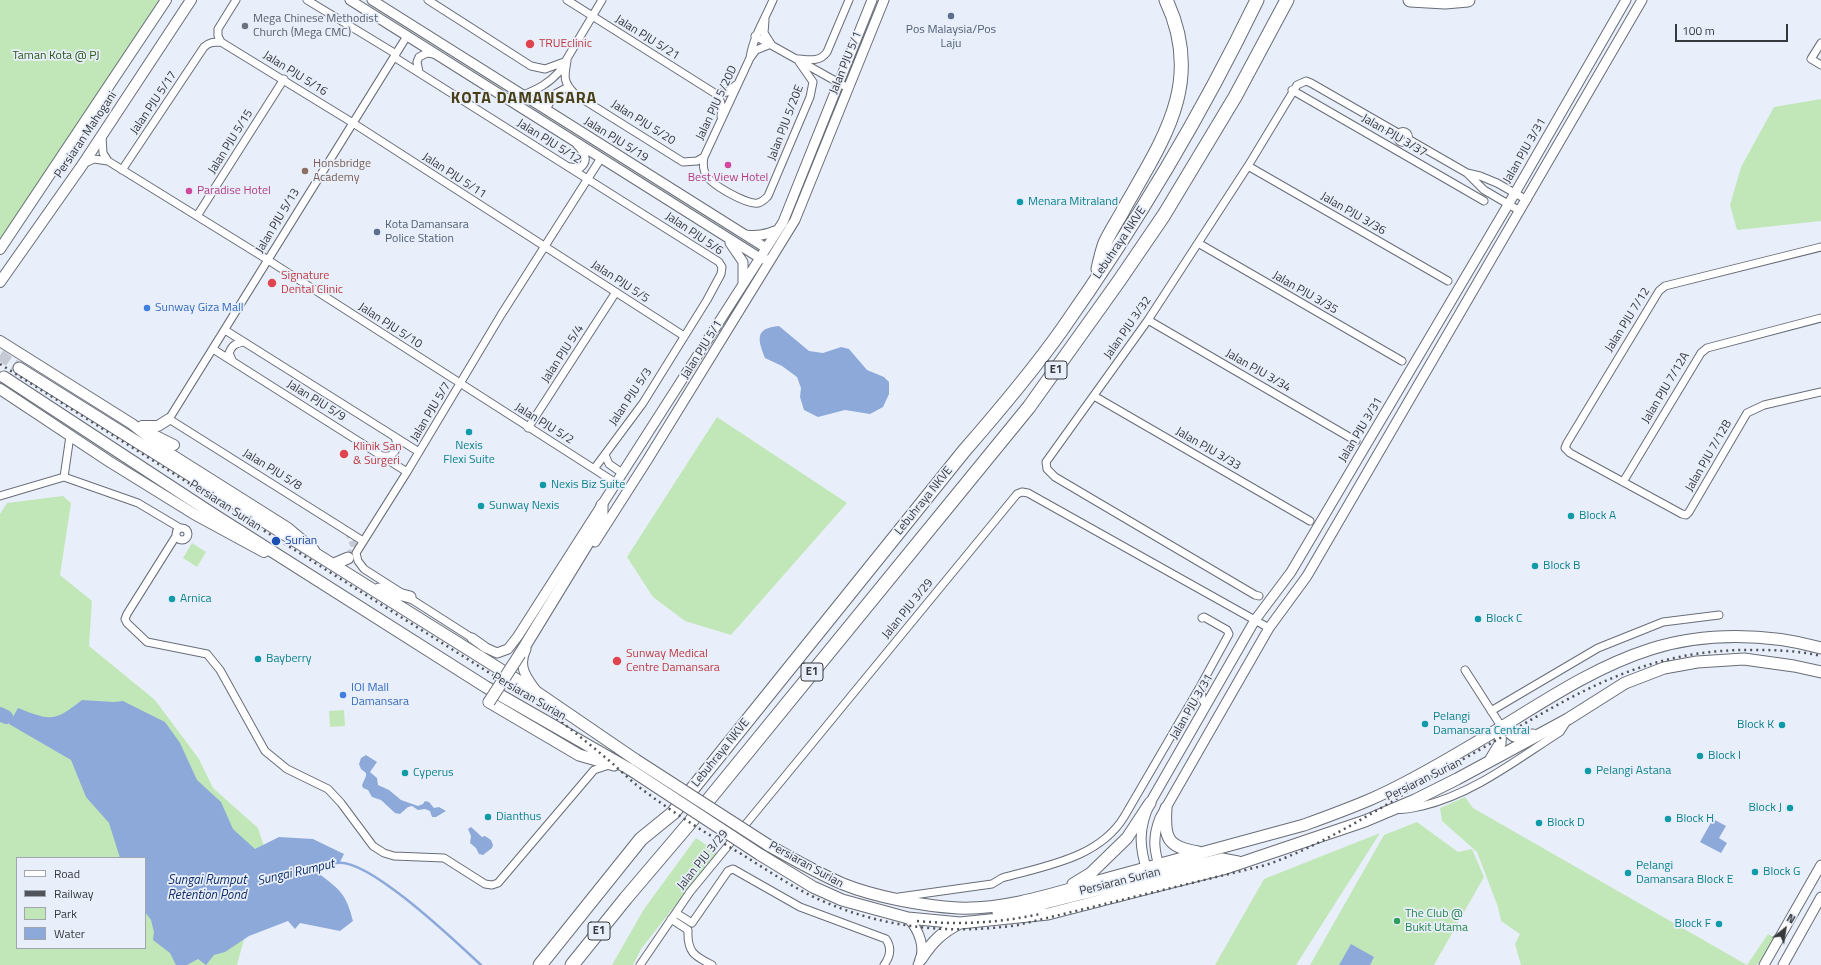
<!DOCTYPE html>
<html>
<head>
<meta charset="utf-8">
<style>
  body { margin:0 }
  #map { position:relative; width:1821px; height:965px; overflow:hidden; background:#e9effa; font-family:"Titillium Web",sans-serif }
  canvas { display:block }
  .legend { position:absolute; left:16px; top:857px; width:130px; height:92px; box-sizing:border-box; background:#e9effa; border:1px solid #a1a6ae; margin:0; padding:5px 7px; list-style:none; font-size:12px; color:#35383c }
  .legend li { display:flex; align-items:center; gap:8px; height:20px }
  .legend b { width:20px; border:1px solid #a1a6ae }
  .north { position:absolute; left:1765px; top:909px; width:40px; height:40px; -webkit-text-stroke:3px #e9effa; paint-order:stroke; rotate:30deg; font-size:11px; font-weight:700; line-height:16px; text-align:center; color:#35383c }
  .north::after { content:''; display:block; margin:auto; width:14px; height:18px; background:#35383c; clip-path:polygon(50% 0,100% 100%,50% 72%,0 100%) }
  .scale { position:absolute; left:1675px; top:24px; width:113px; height:18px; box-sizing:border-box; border:2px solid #35383c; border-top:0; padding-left:5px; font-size:12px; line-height:14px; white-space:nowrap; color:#35383c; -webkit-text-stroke:3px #e9effa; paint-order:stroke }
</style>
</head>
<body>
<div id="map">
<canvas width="1821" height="965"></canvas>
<ul class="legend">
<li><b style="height:5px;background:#fff"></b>Road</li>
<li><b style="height:5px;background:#505359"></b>Railway</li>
<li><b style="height:11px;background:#c1e7b8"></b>Park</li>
<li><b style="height:11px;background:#8da9da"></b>Water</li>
</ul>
<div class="north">N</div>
<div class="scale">100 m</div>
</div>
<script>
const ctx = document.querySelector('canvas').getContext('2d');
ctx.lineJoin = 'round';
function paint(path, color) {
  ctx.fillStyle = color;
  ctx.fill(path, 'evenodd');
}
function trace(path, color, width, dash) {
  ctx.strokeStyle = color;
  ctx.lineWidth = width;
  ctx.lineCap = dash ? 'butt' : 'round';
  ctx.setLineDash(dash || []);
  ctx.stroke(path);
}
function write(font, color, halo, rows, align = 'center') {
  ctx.font = font + ' "Titillium Web",sans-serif';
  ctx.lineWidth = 3.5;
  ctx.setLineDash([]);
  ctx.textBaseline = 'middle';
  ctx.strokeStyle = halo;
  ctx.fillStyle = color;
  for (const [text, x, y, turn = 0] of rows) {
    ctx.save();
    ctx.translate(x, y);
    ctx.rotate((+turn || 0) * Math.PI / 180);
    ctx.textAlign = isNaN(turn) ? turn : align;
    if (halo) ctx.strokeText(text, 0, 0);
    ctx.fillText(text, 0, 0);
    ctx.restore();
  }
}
paint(new Path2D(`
  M 0,0 L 159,0 L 0,241 Z
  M 1821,99 L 1821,221 L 1737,230 L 1730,205 L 1741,167 L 1774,107 Z
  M 717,417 L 847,503 L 731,635 L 685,621 L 653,597 L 627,557 Z
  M 63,496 L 71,503 L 60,575 L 92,601 L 89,646 L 155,700 L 199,759 L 213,788 L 258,828 L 267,855 L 237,965 L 0,965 L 0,514 L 7,503 ZM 17,858 L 145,858 L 145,948 L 17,948 Z
  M 192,543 L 206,552 L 197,567 L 183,558 Z
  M 344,710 L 345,726 L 330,727 L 329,711 Z
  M 1465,797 L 1473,808 L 1747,965 L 1521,965 L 1515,944 L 1520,934 L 1501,921 L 1498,907 L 1477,852 L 1442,821 L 1440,808 Z
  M 1417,822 L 1458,852 L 1472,849 L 1484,877 L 1434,965 L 1310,965 L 1384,835 Z
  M 1380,833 L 1296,965 L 1215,965 L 1264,879 Z
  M 696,838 L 717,852 L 641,949 L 633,965 L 612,965 L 644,909 Z
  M 1768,934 L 1775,938 L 1757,965 L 1747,965 Z`), '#c1e7b8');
paint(new Path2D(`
  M 779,326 L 809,351 L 823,353 L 841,347 L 849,349 L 867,370 L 884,377 L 889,382 L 889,394 L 883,407 L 870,414 L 845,410 L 818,417 L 804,410 L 800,397 L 801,388 L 797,377 L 782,366 L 765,358 C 758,340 754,328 779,326 Z
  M 82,700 L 114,702 L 123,701 L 165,722 L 180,743 L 197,780 L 221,802 L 233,829 L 255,849 L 279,837 L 313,839 L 344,854 L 340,862 L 318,873 C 340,890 346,893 353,921 L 340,931 L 300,923 L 295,929 L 288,921 L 249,936 L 225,952 L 214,955 L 206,965 L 198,959 L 187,965 L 176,965 L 170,953 L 153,940 L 154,932 L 151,920 L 145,912 L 145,858 L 120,858 L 109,823 L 86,797 L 71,760 L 9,724 L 18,708 C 51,721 54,722 82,700 Z
  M 366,755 L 377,762 L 370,772 L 377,778 L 378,785 L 389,790 L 401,800 L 418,806 L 423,804 L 425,801 L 429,802 L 434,808 L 439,807 L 446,811 L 436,817 L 432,817 L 430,811 L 425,809 L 418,810 L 412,806 L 408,807 L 400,814 L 395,813 L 381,800 L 372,797 L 368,790 L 363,788 L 362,785 L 366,776 L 366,773 L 361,769 L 359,764 L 361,758 Z
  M 1713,819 L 1726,826 L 1719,838 L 1727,843 L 1721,853 L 1700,842 Z
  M 471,827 L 482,837 L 485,836 L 491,840 L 493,845 L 492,848 L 483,855 L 479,854 L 476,848 L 470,843 L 471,836 L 468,829 Z
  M 1351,944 L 1374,957 L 1370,965 L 1339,965 Z`), '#8da9da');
trace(new Path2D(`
  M 337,863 C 368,857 457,943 481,965`), '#8da9da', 2.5);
trace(new Path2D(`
  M 0,714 L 6,717`), '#8da9da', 14);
trace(new Path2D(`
  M 348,531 L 354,546 L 351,553`), '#c5cad4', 7, [7, 3.5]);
trace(new Path2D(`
  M 0,355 L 19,368`), '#c5cad4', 11, [11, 5.5]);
const minor = new Path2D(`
  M 307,0 L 396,54
  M 428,0 L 531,66 L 545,69 L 567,61
  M 567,0 L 716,94 C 722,101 722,107 721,116
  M 765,20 L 764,33 L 771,44 L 756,50 L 750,58 L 704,157 C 703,162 703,168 705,173 C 709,184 747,205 758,203 C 763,202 765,199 768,196 L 810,97 L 813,82 L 797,59
  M 755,36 L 848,88
  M 221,42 L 218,36 L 218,29 L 236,0
  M 1821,43 L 1811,59 L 1821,65
  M 394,57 L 719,262 L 722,267 L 721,274 L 707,300 L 643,403 L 594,469
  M 750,58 C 753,37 765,19 773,0
  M 799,59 C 810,60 820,62 827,52 L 849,0
  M 567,61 C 564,77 563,83 576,95 L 683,162 L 697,161 L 704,157
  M 419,72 L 417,62 L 419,57 L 427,53 L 434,54
  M 1292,90 L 1484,201
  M 716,94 L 727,92 L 736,85
  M 523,95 C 538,89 548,84 559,72 L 602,0
  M 546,109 L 555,94 L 568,87
  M1397.5 137a5.5 5.5 0 1 1 11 0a5.5 5.5 0 1 1-11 0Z
  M 102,137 L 103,153 L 108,161
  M 1408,139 L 1467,173 L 1480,176 L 1497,183 L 1527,200
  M 83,164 L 94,159 L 108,161 L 268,260 L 616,483
  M 1248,166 L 1448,281
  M 570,167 L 580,168 C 590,160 584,153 577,145
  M 122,170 L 204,47 C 209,42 214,42 221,42 L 353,123 L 684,336
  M 1467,173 L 1484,190 L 1520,211
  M 197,216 L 284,79
  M 1198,243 L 1402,361
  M 1821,247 L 1665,286 L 1659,291 L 1567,443 L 1565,448 L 1570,453 L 1682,514 L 1686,515 L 1689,512 L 1747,413 L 1764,405 L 1821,392
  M 1148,320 L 1356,441
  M 225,330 L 419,452
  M 213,349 L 407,472
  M 232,360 L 229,353 C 232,345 235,344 243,342
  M 1094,396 L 1310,521
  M 528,428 L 616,292
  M 605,455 L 609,464 L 622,473
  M 381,456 L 390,456 C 398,450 398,446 395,437
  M 64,477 L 70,436
  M 1623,482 L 1701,353 L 1707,348 L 1821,318
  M 0,496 L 64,477 L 138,503 L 180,528
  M176 534a6 6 0 1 1 12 0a6 6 0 1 1-12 0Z
  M 176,536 L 127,614 L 125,619 L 127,623 L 147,642 L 207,654 L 220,670 L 265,751 L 287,769 L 328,789 L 341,803 L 373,846 L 384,853 L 394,856 L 444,858 L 485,884 L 492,885 L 498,883 L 594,770 L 609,765
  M 363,541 L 169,419 L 407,36
  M 1259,596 L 1255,595 L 1055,477 L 1047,469 L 1046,462 L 1148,320 L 1248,166 L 1297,85 L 1306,81 L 1311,83 L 1398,133
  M 1202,618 L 1204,617 L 1227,630 L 1229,634 L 1201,685 L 1202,699 L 1206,705
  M 472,638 L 364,569 L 358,561 L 356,553 L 407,472 L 501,315 L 601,158
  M 1465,670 L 1501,726
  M 1491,711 L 1598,648 L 1663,622 L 1719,615
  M 1395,809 C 1405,811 1412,808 1422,806 C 1473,794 1516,760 1560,732 L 1567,721
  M 899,897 L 992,884 L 1002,878 C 1045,866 1099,858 1124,817 L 1201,685
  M 676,913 L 692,923 L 728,871 L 733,869 L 800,907 L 886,939 C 892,948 890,957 884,965
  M 671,919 L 688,930 C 687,952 694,956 712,965
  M 640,965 L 690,892 L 1017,494 L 1022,492 L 1028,493 L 1269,628`);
const tertiary = new Path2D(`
  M 350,0 L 725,236 L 760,258 L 765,259
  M 372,0 L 766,248
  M 746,235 C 758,237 767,234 778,230
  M 730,243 L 743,262 L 743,284
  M 595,542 L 648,459 L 795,220 L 884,0
  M 472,638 L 486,648 L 497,653 L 508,649 L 518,636 L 783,222 L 872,0
  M 526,649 C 518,665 525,676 535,689
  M 1161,871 C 1154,852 1152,838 1160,818 L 1269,628 L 1307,576 L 1642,0
  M 1148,874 C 1139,847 1138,829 1150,803 L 1255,620 L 1291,572 L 1515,193 L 1626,0
  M 908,918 C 919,930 927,949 918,965
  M 1764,965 L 1821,865
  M 1783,965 L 1821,897`);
const secondary = new Path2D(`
  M 0,249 L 166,0
  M 0,282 L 83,164 L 191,0
  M 0,341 L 132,424 L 166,451 L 288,528 L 314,550
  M 0,389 L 110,462 L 194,514 L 264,552
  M 142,426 L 158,426 L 169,419
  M 150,433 L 174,445`);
const primary = new Path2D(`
  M 19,368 L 538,693 L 636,760
  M 4,377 L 210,512 L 486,687 L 631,770
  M 334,564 L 348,558
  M 379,589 L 410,597
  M 520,654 L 597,528 L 602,517 L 602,505
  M 489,702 L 579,755 L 614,765
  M 1501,726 L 1514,736 L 1533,735
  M 1491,759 L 1500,744 L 1501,726
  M 1166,808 C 1164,838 1167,847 1198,852
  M 768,845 C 793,859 817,873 843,884 C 875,897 924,906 958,908 C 1008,910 1061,891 1109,878 C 1174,860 1239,843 1304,825 C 1326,817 1348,809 1369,800 C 1404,785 1438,765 1470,746 C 1529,712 1585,670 1651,649 C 1704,632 1768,633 1821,648
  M 759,854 L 813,887 L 842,900 L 908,918 L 960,923 L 1048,914 L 1223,869 L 1365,821 L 1415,800 L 1457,779 L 1568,719 L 1625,683 L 1664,668 L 1697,662 L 1744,659 L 1794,666 L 1821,672
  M 1073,884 L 1091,873 L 1127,838 L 1150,803
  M 998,912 L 1017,910 L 1222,859 L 1238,862
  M 921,959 C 932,942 942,932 960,923`);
const motorway = new Path2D(`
  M 1410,0 L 1445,2 L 1468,0
  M 1098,269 C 1100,260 1102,251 1105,243 C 1111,230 1120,217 1126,205 C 1165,137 1204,80 1166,0
  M 540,965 L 641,839 L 673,813 L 964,451 C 998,412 1031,373 1061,331 C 1135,226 1201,116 1257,0
  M 572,965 L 626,898 L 688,825 L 1029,407 L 1119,281 L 1164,215 L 1235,97 L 1287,0`);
trace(minor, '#686d77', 9);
trace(tertiary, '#686d77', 11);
trace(secondary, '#686d77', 12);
trace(primary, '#686d77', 13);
trace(motorway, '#686d77', 15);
trace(minor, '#fff', 7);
trace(tertiary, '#fff', 9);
trace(secondary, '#fff', 10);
trace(primary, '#fff', 11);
trace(motorway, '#fff', 13);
trace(new Path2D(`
  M 0,364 L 534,701 C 561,721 587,742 612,763 C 621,771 630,780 639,787 C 672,812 707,834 743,855 C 767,870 792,887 818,899 C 882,928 949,935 1018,925 L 1266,865 C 1309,850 1347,828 1386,805 C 1424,782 1463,759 1502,737 C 1587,686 1655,648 1757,650 C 1779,650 1800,651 1821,656
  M 917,921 C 959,925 999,923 1040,914`), '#505359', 2.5, [2, 4]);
const primaryBridge = new Path2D(`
  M 489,702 L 520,654
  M 636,760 L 768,845
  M 631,770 L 759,854`);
trace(primaryBridge, '#686d77', 13, []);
trace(primaryBridge, '#fff', 11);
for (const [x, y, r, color] of [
  [951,16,4,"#5c6f8a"],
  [245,26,4,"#6b7280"],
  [530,44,5,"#e0444e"],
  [728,165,4,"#d1479c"],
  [305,171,4,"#8d6e63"],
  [189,191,4,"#d1479c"],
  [1020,202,4,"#0f9aa8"],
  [377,232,4,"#5c6f8a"],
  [272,283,5,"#e0444e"],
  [147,308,4,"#3f7fe0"],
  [469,432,4,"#0f9aa8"],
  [344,454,5,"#e0444e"],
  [543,485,4,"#0f9aa8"],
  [481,506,4,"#0f9aa8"],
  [1571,516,4,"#0f9aa8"],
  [276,541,5,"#1a4fb4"],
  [1535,566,4,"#0f9aa8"],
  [172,599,4,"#0f9aa8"],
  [1478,619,4,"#0f9aa8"],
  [258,659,4,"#0f9aa8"],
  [617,661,5,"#e0444e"],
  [343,695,4,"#3f7fe0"],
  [1425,724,4,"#0f9aa8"],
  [1782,725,4,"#0f9aa8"],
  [1700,756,4,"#0f9aa8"],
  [1588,771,4,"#0f9aa8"],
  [405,773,4,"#0f9aa8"],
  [1790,808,4,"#0f9aa8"],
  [488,817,4,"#0f9aa8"],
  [1668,819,4,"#0f9aa8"],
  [1539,823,4,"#0f9aa8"],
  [1755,872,4,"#0f9aa8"],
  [1628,873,4,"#0f9aa8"],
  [1397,921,4,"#2e9e5b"],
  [1719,924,4,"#0f9aa8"]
]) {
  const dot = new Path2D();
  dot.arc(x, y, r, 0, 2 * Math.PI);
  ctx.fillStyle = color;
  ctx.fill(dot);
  trace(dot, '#e9effa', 1.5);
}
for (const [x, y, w] of [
  [1056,370,22],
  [812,672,22],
  [599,931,22]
]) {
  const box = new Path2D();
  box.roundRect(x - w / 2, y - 9, w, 18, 3);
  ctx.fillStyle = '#e9effa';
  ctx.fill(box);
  trace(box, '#35383c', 1);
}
write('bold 11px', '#35383c', null, [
  ["E1",1056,370],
  ["E1",812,672],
  ["E1",599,931]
]);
write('12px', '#5b616d', '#e9effa', [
  ["Mega Chinese Methodist",253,19],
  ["Church (Mega CMC)",253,33]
], 'left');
write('12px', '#4e5e75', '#e9effa', [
  ["Pos Malaysia/Pos",951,30],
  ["Laju",951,44],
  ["Kota Damansara",385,225,"left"],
  ["Police Station",385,239,"left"]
]);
write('12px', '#35383c', '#e9effa', [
  ["Jalan PJU 5/21",647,38,32],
  ["Jalan PJU 5/1",846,63,-68],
  ["Jalan PJU 5/16",295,74,32],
  ["Jalan PJU 5/17",154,103,-56],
  ["Jalan PJU 5/20D",717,103,-65],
  ["Jalan PJU 5/20",643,123,32],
  ["Jalan PJU 5/20E",786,123,-69],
  ["Persiaran Mahogani",86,135,-56],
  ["Jalan PJU 3/37",1394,136,30],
  ["Jalan PJU 5/19",616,140,32],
  ["Jalan PJU 5/15",231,142,-58],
  ["Jalan PJU 5/12",549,142,32],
  ["Jalan PJU 3/31",1525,151,-60],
  ["Jalan PJU 5/11",454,176,33],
  ["Jalan PJU 3/36",1353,214,30],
  ["Jalan PJU 5/13",278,221,-59],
  ["Jalan PJU 5/6",694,234,34],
  ["Lebuhraya NKVE",1120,243,-56],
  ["Jalan PJU 5/5",620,282,33],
  ["Jalan PJU 3/35",1305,293,30],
  ["Jalan PJU 7/12",1628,320,-58],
  ["Jalan PJU 5/10",390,326,33],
  ["Jalan PJU 3/32",1128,328,-55],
  ["Jalan PJU 5/1",702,350,-58],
  ["Jalan PJU 5/4",563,354,-57],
  ["Jalan PJU 3/34",1258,371,30],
  ["Jalan PJU 7/12A",1666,388,-59],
  ["Jalan PJU 5/3",631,397,-56],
  ["Jalan PJU 5/9",316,401,32],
  ["Jalan PJU 5/7",431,412,-59],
  ["Jalan PJU 5/2",544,424,32],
  ["Jalan PJU 3/31",1361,430,-59],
  ["Jalan PJU 3/33",1208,449,30],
  ["Jalan PJU 7/12B",1709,456,-60],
  ["Jalan PJU 5/8",272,470,32],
  ["Lebuhraya NKVE",924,501,-51],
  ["Persiaran Surian",225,506,33],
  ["Jalan PJU 3/29",908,609,-51],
  ["Persiaran Surian",529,697,30],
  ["Jalan PJU 3/31",1192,707,-60],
  ["Lebuhraya NKVE",721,753,-51],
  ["Persiaran Surian",1424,780,-26],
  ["Jalan PJU 3/29",703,860,-51],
  ["Persiaran Surian",806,865,29],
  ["Persiaran Surian",1120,882,-14]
]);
write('12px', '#be3a42', '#e9effa', [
  ["TRUEclinic",539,44],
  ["Signature",281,276],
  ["Dental Clinic",281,290],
  ["Klinik San",353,447],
  ["& Surgeri",353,461],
  ["Sunway Medical",626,654],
  ["Centre Damansara",626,668]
], 'left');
write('12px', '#275717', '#e9effa', [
  ["Taman Kota @ PJ",56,56]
]);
write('12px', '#785e54', '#e9effa', [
  ["Honsbridge",313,164],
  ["Academy",313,178]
], 'left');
write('12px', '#b23c85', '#e9effa', [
  ["Best View Hotel",728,178],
  ["Paradise Hotel",197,191,"left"]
]);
write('12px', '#0d838f', '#e9effa', [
  ["Menara Mitraland",1028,202],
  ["Nexis",469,446,"center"],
  ["Flexi Suite",469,460,"center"],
  ["Nexis Biz Suite",551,485],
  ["Sunway Nexis",489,506],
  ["Block A",1579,516],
  ["Block B",1543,566],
  ["Arnica",180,599],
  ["Block C",1486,619],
  ["Bayberry",266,659],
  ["Pelangi",1433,717],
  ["Damansara Central",1433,731],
  ["Block K",1774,725,"right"],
  ["Block I",1708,756],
  ["Pelangi Astana",1596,771],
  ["Cyperus",413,773],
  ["Block J",1782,808,"right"],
  ["Dianthus",496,817],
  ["Block H",1676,819],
  ["Block D",1547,823],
  ["Pelangi",1636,866],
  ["Damansara Block E",1636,880],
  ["Block G",1763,872],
  ["Block F",1711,924,"right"]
], 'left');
write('12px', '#366cbe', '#e9effa', [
  ["Sunway Giza Mall",155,308],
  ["IOI Mall",351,688],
  ["Damansara",351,702]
], 'left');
write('12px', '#164399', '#e9effa', [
  ["Surian",285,541]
], 'left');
write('12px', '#27864d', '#e9effa', [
  ["The Club @",1405,914],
  ["Bukit Utama",1405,928]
], 'left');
write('italic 13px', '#0f2e68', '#e9effa', [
  ["Sungai Rumput",296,873,-13],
  ["Sungai Rumput",207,881],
  ["Retention Pond",207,896]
]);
ctx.letterSpacing = '1px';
write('bold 16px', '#483f16', '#e9effa', [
  ["KOTA DAMANSARA",524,99]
]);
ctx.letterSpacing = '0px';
</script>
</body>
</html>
